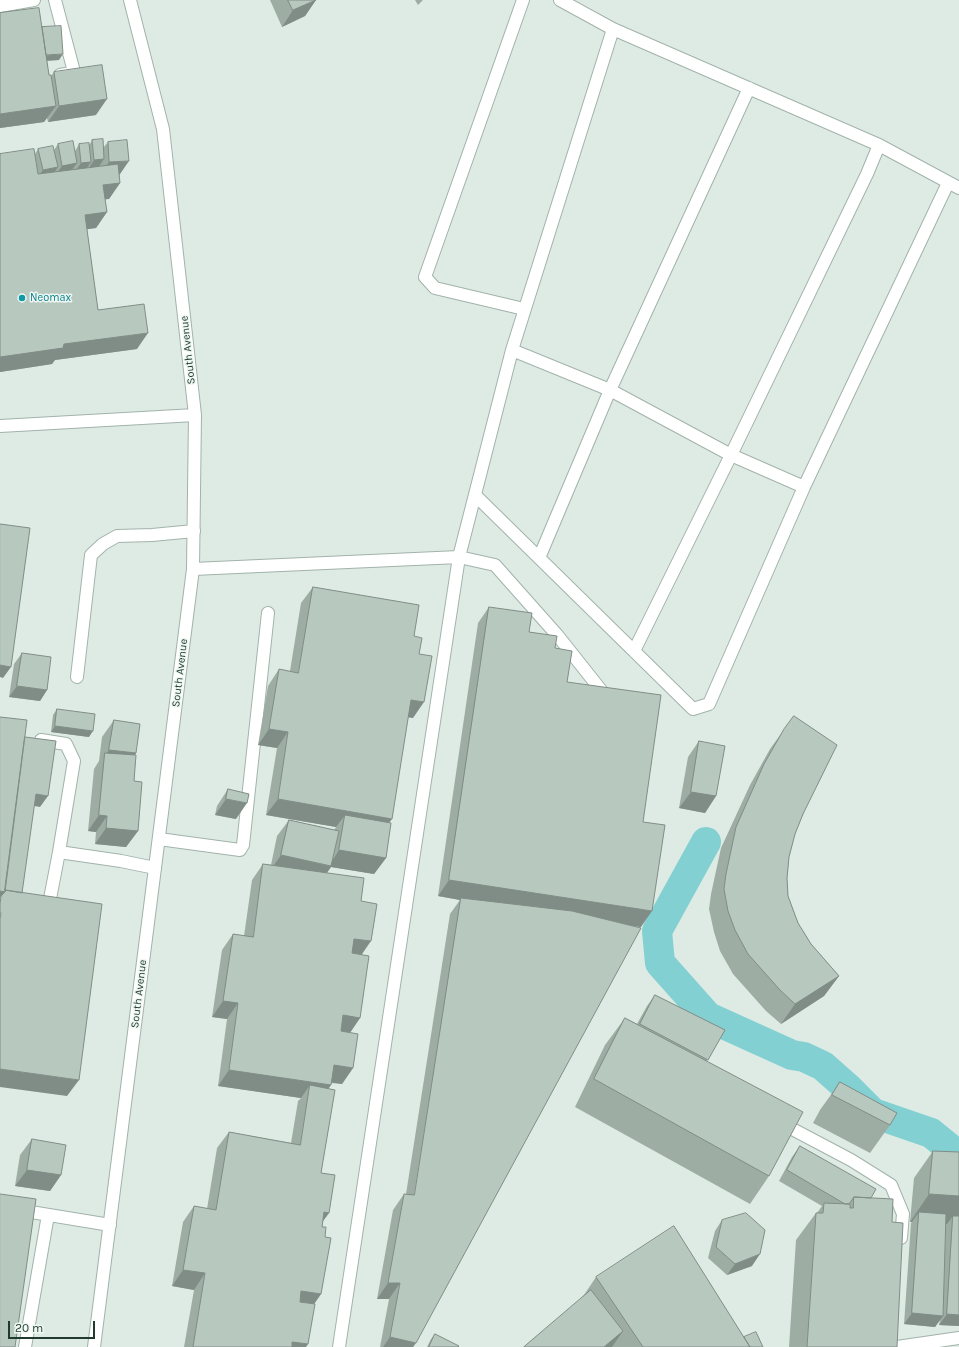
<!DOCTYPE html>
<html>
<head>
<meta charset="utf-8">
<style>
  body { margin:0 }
  #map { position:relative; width:959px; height:1347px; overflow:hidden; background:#deebe4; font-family:Karla,sans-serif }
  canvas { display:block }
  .scale { position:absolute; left:8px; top:1321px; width:87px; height:18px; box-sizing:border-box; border:2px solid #1f3b30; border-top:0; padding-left:5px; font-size:12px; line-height:14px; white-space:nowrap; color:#1f3b30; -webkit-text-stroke:3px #eff7f2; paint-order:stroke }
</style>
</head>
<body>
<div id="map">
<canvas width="959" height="1347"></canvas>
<div class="scale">20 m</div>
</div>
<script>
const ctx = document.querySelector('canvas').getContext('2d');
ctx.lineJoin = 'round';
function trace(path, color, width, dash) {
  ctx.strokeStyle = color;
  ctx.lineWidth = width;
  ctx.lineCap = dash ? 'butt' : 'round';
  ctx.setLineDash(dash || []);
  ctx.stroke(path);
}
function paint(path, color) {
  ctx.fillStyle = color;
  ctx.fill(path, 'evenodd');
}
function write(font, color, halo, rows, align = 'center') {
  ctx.font = font + ' Karla,sans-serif';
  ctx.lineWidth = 3;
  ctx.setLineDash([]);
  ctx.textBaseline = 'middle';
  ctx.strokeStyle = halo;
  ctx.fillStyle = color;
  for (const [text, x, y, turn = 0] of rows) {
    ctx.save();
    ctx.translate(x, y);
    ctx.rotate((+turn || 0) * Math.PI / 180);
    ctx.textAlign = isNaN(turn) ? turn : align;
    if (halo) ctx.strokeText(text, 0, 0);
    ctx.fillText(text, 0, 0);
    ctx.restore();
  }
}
trace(new Path2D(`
  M 706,842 L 657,931 L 660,963 L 708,1017 L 792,1055 L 804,1057 L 823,1066 L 849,1089 L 873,1113 L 931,1133 L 959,1156`), '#83d0d3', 30);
const service = new Path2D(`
  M 55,0 L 73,68 L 71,73 L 60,75
  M 523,0 L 425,277 L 435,288 L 524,309
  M 560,0 L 613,29 L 879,145
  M 0,6 L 34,0
  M 512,350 L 610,390 L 731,455 L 804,487
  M 475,495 L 693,709 L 709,704 L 804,487 L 948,183
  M 539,558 L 610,390 L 749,88
  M 193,569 L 459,557 L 495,565 L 558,636 L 604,694
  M 634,651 L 731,455 L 867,174 L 879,145 L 959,188
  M 77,677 L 91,555 L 103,544 L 117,536 L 152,535 L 194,531
  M 41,740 L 66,744 L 74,761 L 59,852
  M 159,839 L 240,850 L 243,845 L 268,613
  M 49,904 L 59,852 L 121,861 L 155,868
  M 779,1122 L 851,1160 L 891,1185 L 903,1214 L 901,1238
  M 0,1207 L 110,1225
  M 25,1347 L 48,1215
  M 339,1347 L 459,557 L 512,350 L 613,29
  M 897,1347 L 959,1338`);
const minor = new Path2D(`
  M 0,426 L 195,415
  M 94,1347 L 193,569 L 195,415 L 163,129 L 130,0`);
trace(service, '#a1b3aa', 14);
trace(minor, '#a1b3aa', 14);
trace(service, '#fff', 12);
trace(minor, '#fff', 12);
paint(new Path2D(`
  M 270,0 L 316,0 L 305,16 L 282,27 Z
  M 415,0 L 423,0 L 418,5 Z
  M 0,13 L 42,27 L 59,60 L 47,61 L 49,75 L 51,76 L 54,72 L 96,115 L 48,122 L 47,118 L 44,122 L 0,128 Z
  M 92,140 L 103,148 L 108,142 L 119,174 L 120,183 L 109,199 L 105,199 L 107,212 L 96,228 L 87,229 L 98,310 L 137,349 L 55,360 L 52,364 L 0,372 L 0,154 L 35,154 L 38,149 L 54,150 L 58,144 L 75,151 L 79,144 L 90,144 Z
  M 313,587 L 414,636 L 419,654 L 413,718 L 408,717 L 389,822 L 386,858 L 374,874 L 331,867 L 327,873 L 361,901 L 362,955 L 360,1018 L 350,1033 L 353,1068 L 342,1084 L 331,1083 L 328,1089 L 321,1173 L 329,1213 L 323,1221 L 322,1227 L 325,1237 L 321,1294 L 314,1304 L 306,1347 L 184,1347 L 194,1290 L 172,1286 L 183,1222 L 194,1206 L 207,1209 L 217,1148 L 229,1132 L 291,1143 L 298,1101 L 301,1098 L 218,1086 L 227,1019 L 212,1017 L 222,950 L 233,934 L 244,936 L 252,880 L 263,864 L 271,865 L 277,836 L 289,820 L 334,830 L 336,827 L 266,815 L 277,748 L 258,745 L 268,686 L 279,669 L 290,671 L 301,603 Z
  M 489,607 L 555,648 L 567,682 L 643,822 L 641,927 L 633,926 L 413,1347 L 380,1347 L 389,1299 L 377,1299 L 393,1210 L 404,1194 L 406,1194 L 450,914 L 460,900 L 438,896 L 478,623 Z
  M 22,653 L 47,690 L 40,701 L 9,697 L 14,664 Z
  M 57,709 L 89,737 L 51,732 L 53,715 Z
  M 794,716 L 803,814 L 795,834 L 789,857 L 787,878 L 788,896 L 798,923 L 811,944 L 839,976 L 824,996 L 781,1024 L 766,1011 L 733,974 L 720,951 L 714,932 L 709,909 L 711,894 L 721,848 L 750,785 L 770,749 Z
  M 114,720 L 136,753 L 135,755 L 134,781 L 138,831 L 126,847 L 95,844 L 96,832 L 88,831 L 94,769 L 99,761 L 102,737 Z
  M 699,741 L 716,796 L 705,813 L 679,808 L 688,757 Z
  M 228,789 L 236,819 L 215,815 L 217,806 Z
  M 655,995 L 725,1030 L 707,1061 L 769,1176 L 750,1204 L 575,1107 L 605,1045 L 625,1018 L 637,1024 L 647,1006 Z
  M 840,1082 L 890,1125 L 870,1153 L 813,1123 L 820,1110 Z
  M 32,1139 L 61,1175 L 50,1191 L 15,1186 L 20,1155 Z
  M 800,1146 L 871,1198 L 892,1222 L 897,1347 L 789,1347 L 796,1240 L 816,1213 L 817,1213 L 822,1206 L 779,1181 L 792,1157 Z
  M 933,1151 L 959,1152 L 959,1326 L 939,1325 L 940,1320 L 935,1327 L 904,1324 L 911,1223 L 912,1222 L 910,1222 L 914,1178 Z
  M 722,1220 L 752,1266 L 727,1275 L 708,1258 L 715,1231 Z
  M 596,1277 L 744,1337 L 763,1347 L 524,1347 L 582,1298 Z
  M 435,1334 L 458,1347 L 427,1347 L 431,1339 Z`), '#9dada4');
paint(new Path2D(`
  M 316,0 L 305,16 L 282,27 L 293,10 Z
  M 63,54 L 59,60 L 39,61 L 43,56 Z
  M 107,99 L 96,115 L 48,122 L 59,106 Z
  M 56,106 L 44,122 L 0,128 L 0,114 Z
  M 104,159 L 93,175 L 83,177 L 94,160 Z
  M 129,161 L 118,177 L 98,178 L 109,162 Z
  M 91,162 L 80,178 L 70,179 L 81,163 Z
  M 77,163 L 65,179 L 51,182 L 62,166 Z
  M 58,167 L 47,183 L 31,186 L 43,170 Z
  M 120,183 L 109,199 L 92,201 L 103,185 Z
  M 107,212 L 96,228 L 74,231 L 85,215 Z
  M 148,333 L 137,349 L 55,360 L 52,364 L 0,372 L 0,357 L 64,344 Z
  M 0,665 L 11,667 L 3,678 L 0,677 Z
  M 17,686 L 47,690 L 40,701 L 9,697 Z
  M 411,700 L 424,702 L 413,718 L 400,716 Z
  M 55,726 L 93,731 L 89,737 L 51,732 Z
  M 269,729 L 288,732 L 277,748 L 258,745 Z
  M 109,750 L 136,753 L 125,769 L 104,757 Z
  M 691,792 L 716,796 L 705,813 L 679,808 Z
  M 36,794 L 48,796 L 40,807 L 29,805 Z
  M 226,799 L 247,803 L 236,819 L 215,815 Z
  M 278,799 L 392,819 L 380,835 L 345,815 L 336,827 L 266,815 Z
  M 99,815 L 107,816 L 96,832 L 88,831 Z
  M 106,828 L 138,831 L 126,847 L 95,844 Z
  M 339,850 L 386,858 L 374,874 L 331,867 L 320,882 L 270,871 L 281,855 L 329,866 Z
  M 449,880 L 652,911 L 641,927 L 461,900 L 461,898 L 460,900 L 438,896 Z
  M 0,891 L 5,892 L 0,898 Z
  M 354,939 L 371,941 L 360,957 L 343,955 Z
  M 839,976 L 824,996 L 781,1024 L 795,1004 Z
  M 223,1001 L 238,1003 L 227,1019 L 212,1017 Z
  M 343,1015 L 360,1018 L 349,1034 L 332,1032 Z
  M 334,1065 L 353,1068 L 342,1084 L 323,1081 Z
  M 0,1069 L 79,1080 L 67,1096 L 0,1087 Z
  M 229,1070 L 331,1085 L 320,1101 L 310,1085 L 301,1098 L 218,1086 Z
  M 27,1170 L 61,1175 L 50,1191 L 15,1186 Z
  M 929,1194 L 959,1196 L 959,1224 L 953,1216 L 947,1224 L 918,1223 L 919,1212 L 912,1222 L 910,1222 Z
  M 324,1212 L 329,1213 L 317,1229 Z
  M 760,1254 L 752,1266 L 727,1275 L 735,1264 Z
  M 183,1270 L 205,1273 L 194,1290 L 172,1286 Z
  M 388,1283 L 400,1283 L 389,1299 L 377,1299 Z
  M 301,1291 L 321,1294 L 310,1310 L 290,1307 Z
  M 912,1313 L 943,1316 L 935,1327 L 904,1324 Z
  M 947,1314 L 959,1315 L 959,1326 L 939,1325 Z
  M 623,1331 L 612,1347 L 604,1347 Z
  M 390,1337 L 416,1343 L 413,1347 L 383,1347 Z
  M 292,1342 L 308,1344 L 306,1347 L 289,1347 Z`), '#808d86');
const building = new Path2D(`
  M 288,0 L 316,0 L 293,10 Z
  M 39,8 L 49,75 L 51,75 L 56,106 L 0,114 L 0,13 Z
  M 61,26 L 63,54 L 46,55 L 42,27 Z
  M 102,65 L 107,99 L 59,106 L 54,72 Z
  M 103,139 L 104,159 L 94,160 L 92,140 Z
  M 127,140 L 129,161 L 109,162 L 108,142 Z
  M 73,141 L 77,163 L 62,166 L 58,144 Z
  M 89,143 L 91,162 L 81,163 L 79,144 Z
  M 53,146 L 58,167 L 43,170 L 38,149 Z
  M 34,149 L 38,174 L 118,164 L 120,183 L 103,185 L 107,212 L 85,215 L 98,310 L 144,304 L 148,333 L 64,344 L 63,348 L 0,357 L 0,154 Z
  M 0,524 L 30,528 L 11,667 L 0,665 Z
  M 313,587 L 419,605 L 414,636 L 422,638 L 419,654 L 432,656 L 424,702 L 411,700 L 392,819 L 278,799 L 288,732 L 269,729 L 279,669 L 298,673 Z
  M 489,607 L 532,613 L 529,632 L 557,636 L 555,648 L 572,651 L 567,682 L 661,695 L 643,822 L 665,825 L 652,911 L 449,880 Z
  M 22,653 L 51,657 L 47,690 L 17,686 Z
  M 57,709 L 95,714 L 93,731 L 55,726 Z
  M 794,716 L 837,745 L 803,814 L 795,834 L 789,857 L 787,878 L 788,896 L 798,923 L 811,944 L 839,976 L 795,1004 L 780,990 L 748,954 L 735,930 L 728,911 L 724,889 L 726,874 L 736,827 L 764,764 L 784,729 Z
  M 0,717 L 27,720 L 5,892 L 0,891 Z
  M 114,720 L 140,724 L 136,753 L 109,750 Z
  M 25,737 L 56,741 L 48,796 L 36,794 L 22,893 L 5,890 Z
  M 699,741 L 725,746 L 716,796 L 691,792 Z
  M 105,753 L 136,755 L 134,781 L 142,782 L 138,831 L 106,828 L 107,816 L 99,815 Z
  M 228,789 L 249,794 L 247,803 L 226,799 Z
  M 345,815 L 391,823 L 386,858 L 339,850 Z
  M 289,820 L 339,831 L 331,866 L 281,855 Z
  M 263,864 L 364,878 L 361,901 L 377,904 L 371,941 L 354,939 L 352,953 L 369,956 L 360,1018 L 343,1015 L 341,1031 L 358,1034 L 353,1068 L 334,1065 L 331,1085 L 229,1070 L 238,1003 L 223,1001 L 233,934 L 253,937 Z
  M 5,890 L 102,904 L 79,1080 L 0,1069 L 0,919 L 1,913 L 0,913 L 0,904 L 1,896 L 5,892 Z
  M 461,898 L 572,911 L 641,928 L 416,1343 L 390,1337 L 400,1283 L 388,1283 L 404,1194 L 414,1195 Z
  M 655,995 L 725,1030 L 708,1060 L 640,1024 Z
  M 625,1018 L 803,1112 L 769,1176 L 594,1079 Z
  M 840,1082 L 897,1113 L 890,1125 L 832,1095 Z
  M 310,1085 L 335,1090 L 321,1173 L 335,1175 L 329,1213 L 324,1212 L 322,1227 L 326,1227 L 325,1237 L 331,1238 L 321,1294 L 301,1291 L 300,1302 L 315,1304 L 308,1344 L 292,1342 L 292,1347 L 193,1347 L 205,1273 L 183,1270 L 194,1206 L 216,1210 L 229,1132 L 300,1145 Z
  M 32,1139 L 66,1145 L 61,1175 L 27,1170 Z
  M 800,1146 L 876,1189 L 871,1198 L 854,1197 L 849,1204 L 845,1204 L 787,1170 Z
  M 933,1151 L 959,1152 L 959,1196 L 929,1194 Z
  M 0,1194 L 36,1199 L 15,1347 L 0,1347 Z
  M 854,1197 L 893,1199 L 892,1222 L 903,1223 L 897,1347 L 807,1347 L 816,1213 L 823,1213 L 824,1203 L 850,1204 L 850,1208 L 853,1208 Z
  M 919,1212 L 946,1214 L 943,1316 L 912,1313 Z
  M 746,1213 L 765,1230 L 760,1254 L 735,1264 L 716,1247 L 722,1220 Z
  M 953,1216 L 959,1216 L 959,1315 L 947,1314 Z
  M 674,1226 L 750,1347 L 643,1347 L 596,1277 Z
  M 591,1290 L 623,1331 L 604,1347 L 524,1347 Z
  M 756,1332 L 763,1347 L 750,1347 L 744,1337 Z
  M 435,1334 L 459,1346 L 458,1347 L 429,1347 Z`);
paint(building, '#b7c9bf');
trace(building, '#808d86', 1);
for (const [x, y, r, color] of [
  [22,298,4,"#0f9aa8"]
]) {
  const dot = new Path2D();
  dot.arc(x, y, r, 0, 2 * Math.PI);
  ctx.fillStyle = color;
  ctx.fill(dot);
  trace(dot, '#eff7f2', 1.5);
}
write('11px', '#0d838f', '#eff7f2', [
  ["Neomax",30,298]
], 'left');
write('11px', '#1f3b30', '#eff7f2', [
  ["South Avenue",188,350,-96],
  ["South Avenue",180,673,-83],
  ["South Avenue",139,994,-83]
]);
</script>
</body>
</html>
